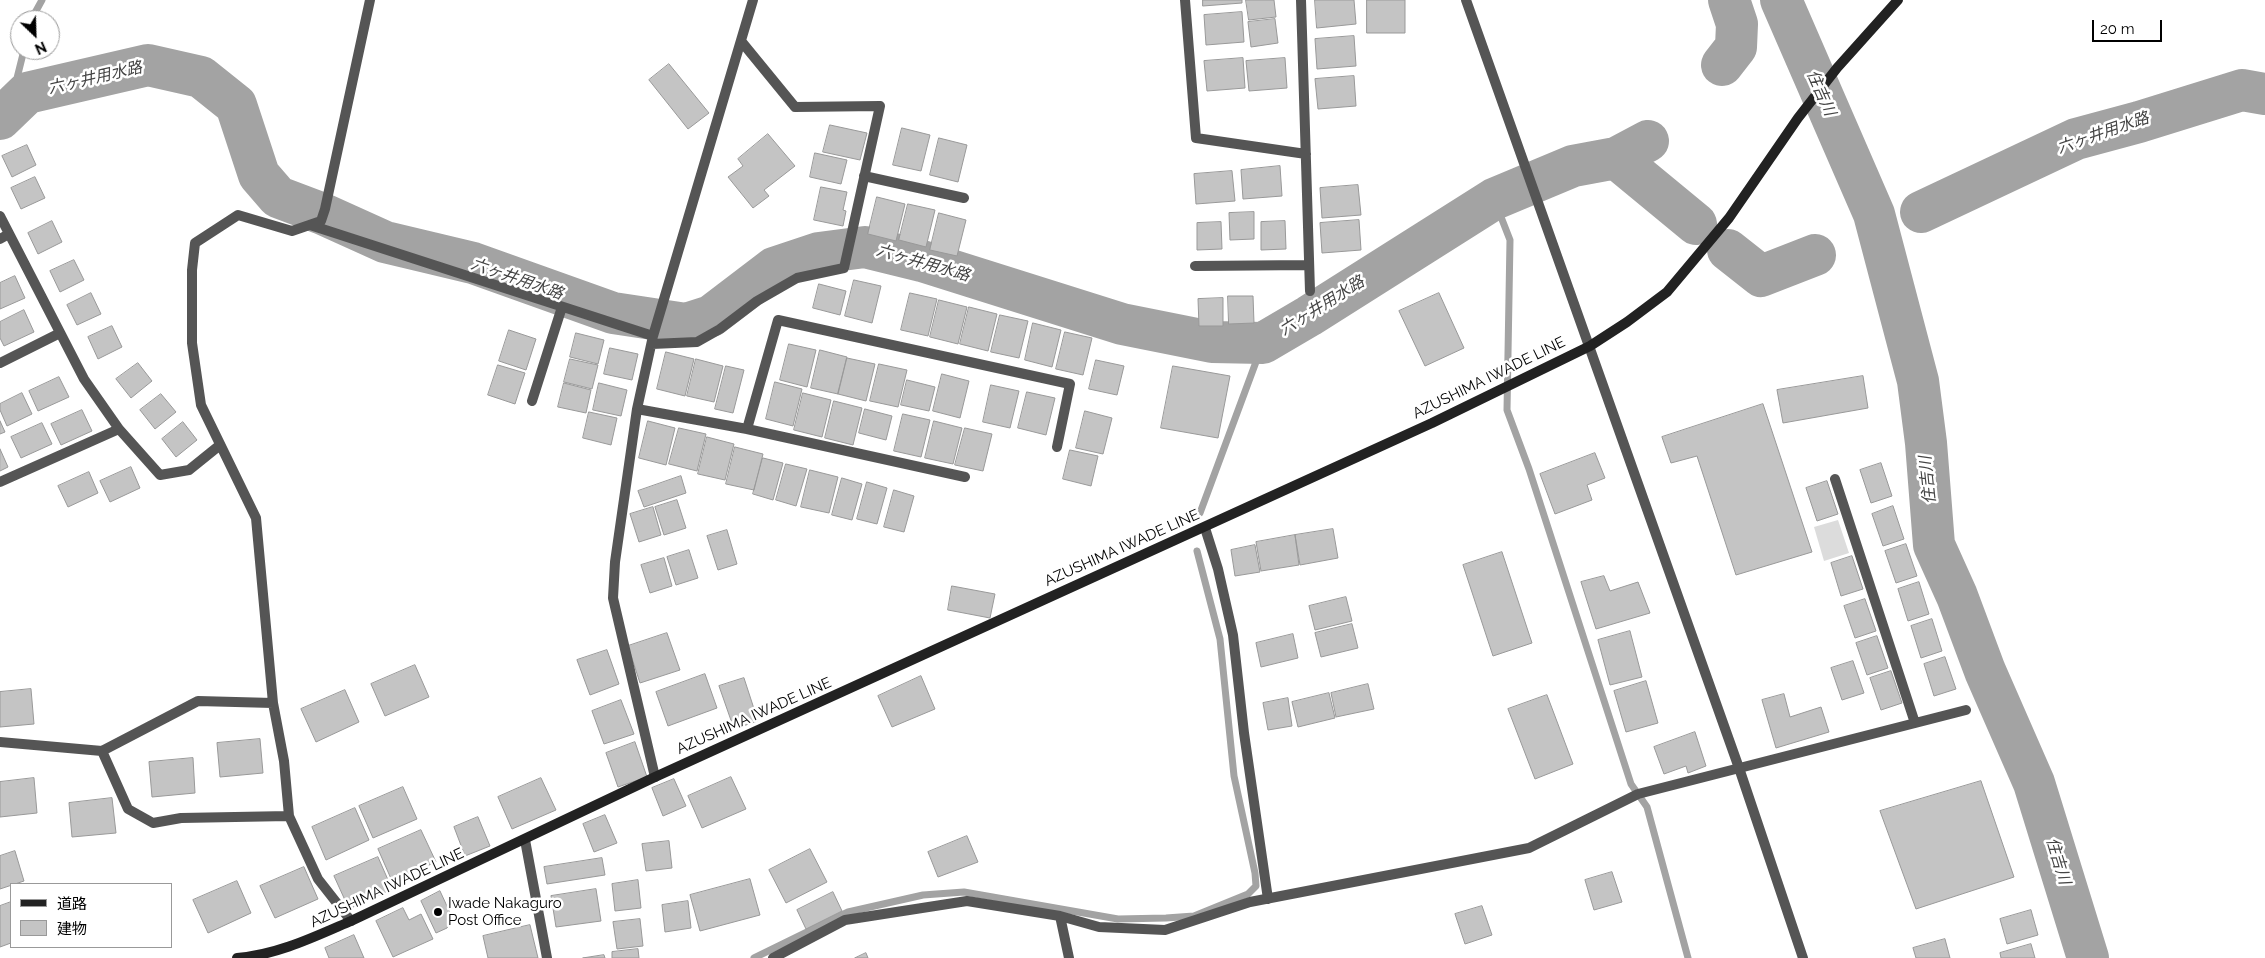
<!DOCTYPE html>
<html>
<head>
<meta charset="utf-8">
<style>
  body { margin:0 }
  #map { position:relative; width:2265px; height:958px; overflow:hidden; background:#fff; font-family:Raleway,"Noto Sans JP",sans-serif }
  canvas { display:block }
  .legend { position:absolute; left:10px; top:883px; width:162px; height:65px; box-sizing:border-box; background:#fff; border:1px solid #999; margin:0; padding:6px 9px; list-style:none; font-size:15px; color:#000 }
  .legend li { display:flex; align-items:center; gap:10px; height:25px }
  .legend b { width:25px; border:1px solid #999 }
  .north { position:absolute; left:10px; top:10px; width:50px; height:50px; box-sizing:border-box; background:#fff; border:1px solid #999; border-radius:50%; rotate:156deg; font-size:14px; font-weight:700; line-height:20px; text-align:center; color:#000 }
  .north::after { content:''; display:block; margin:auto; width:18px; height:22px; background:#000; clip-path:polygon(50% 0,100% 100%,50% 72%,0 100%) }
  .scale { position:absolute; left:2092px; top:20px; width:70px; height:22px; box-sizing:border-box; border:2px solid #000; border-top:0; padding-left:6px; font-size:15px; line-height:18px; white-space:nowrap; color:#000; -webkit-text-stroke:4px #fff; paint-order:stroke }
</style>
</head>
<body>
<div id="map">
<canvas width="2265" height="958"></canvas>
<ul class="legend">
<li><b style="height:6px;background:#222"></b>道路</li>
<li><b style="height:14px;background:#c4c4c4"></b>建物</li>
</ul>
<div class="north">N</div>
<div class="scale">20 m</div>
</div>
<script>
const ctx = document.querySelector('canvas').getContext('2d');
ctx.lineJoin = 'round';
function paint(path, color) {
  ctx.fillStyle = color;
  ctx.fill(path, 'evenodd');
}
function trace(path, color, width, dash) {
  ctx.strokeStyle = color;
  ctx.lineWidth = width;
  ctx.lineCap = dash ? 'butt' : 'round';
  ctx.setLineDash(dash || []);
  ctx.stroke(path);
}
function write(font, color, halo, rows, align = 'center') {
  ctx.font = font + ' Raleway,"Noto Sans JP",sans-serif';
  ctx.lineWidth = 5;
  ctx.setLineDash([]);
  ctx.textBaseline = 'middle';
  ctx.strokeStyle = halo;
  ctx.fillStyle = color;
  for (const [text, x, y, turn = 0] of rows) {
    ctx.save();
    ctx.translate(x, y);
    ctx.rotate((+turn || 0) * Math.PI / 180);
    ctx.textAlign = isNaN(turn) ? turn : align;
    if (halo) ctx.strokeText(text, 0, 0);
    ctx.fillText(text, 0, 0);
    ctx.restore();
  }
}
paint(new Path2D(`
  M 1838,520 L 1849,553 L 1824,561 L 1814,527 Z`), '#dcdcdc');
trace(new Path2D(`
  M 31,20 L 42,0
  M 24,50 L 16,82 L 27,93
  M 1494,199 L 1510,240 L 1507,410 L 1529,469 L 1631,784 L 1647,807 L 1688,958
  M 1200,513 L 1263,343
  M 754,958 L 848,912 L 923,895 L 964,892 L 1118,919 L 1166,918 L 1194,916 L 1248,894 L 1256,886 L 1255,873 L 1234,776 L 1220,639 L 1197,551`), '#a3a3a3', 7);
trace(new Path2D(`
  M 1781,0 L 1874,214 L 1918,381 L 1926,443 L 1934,545 L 1957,596 L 1985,671 L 2034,783 L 2088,958
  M 1722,65 L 1736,47 L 1737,24 L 1729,0
  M 0,119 L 27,93 L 148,65 L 201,77 L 236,105 L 259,175 L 278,197 L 323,214 L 385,242 L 473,263 L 613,313 L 686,324 L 711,316 L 774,268 L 819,253 L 865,247 L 922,261 L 1122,324 L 1212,342 L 1263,343 L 1309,316 L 1494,199 L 1573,166 L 1616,158 L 1696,224
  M 1616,158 L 1648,141
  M 1921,212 L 2076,139 L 2139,122 L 2242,90 L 2265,94
  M 1728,250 L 1761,276 L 1815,255`), '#a3a3a3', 42);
const building = new Path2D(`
  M 1203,0 L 1242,0 L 1242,3 L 1203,6 Z
  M 1246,0 L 1274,0 L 1276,17 L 1249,20 Z
  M 1315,0 L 1354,0 L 1356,24 L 1317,28 Z
  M 1367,0 L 1405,0 L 1405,33 L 1367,33 Z
  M 1242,12 L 1244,42 L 1206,45 L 1204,15 Z
  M 1275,19 L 1278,43 L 1251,47 L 1248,22 Z
  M 1354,36 L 1356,66 L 1317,69 L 1315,39 Z
  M 1243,58 L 1245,88 L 1207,91 L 1204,61 Z
  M 1285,58 L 1287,88 L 1249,91 L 1246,61 Z
  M 669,64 L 709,113 L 688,129 L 649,80 Z
  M 1354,76 L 1356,106 L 1318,109 L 1315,79 Z
  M 830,125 L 867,133 L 860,160 L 823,152 Z
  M 902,128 L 930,135 L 921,171 L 893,165 Z
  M 768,134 L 795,166 L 764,190 L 769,196 L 753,208 L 728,177 L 743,166 L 738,159 Z
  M 939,138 L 967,145 L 958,182 L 930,175 Z
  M 27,145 L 36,165 L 12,177 L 2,156 Z
  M 815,153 L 847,160 L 841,184 L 810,177 Z
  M 1280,166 L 1282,196 L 1243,199 L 1241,170 Z
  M 1232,171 L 1235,201 L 1196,204 L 1194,174 Z
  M 35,177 L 45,198 L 21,209 L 11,188 Z
  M 1358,185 L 1361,215 L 1322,218 L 1320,188 Z
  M 821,187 L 847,192 L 843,210 L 846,211 L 843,226 L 814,220 Z
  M 877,197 L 905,204 L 896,241 L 868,234 Z
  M 908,204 L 935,210 L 926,247 L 899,240 Z
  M 1254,212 L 1254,239 L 1230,240 L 1229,213 Z
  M 939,213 L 966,220 L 957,256 L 930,250 Z
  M 1359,220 L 1361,250 L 1322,253 L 1320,223 Z
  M 52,221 L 62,242 L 38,254 L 28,233 Z
  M 1285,221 L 1286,249 L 1261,250 L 1261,222 Z
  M 1221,222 L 1222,249 L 1197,250 L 1197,223 Z
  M 74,260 L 84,280 L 60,292 L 50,271 Z
  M 15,276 L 25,298 L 0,309 L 0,283 Z
  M 854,280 L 881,286 L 872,323 L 845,316 Z
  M 819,284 L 846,291 L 840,315 L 813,308 Z
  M 91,293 L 101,314 L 77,325 L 67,305 Z
  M 910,293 L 937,299 L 928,336 L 901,330 Z
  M 1439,293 L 1464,348 L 1425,366 L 1399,311 Z
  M 1228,296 L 1253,296 L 1254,323 L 1229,324 Z
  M 1223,298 L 1223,326 L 1199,326 L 1198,299 Z
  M 939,300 L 967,307 L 958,344 L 930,337 Z
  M 969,307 L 997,314 L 988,351 L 960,344 Z
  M 24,310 L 34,332 L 4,346 L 0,338 L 0,322 Z
  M 1000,315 L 1028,321 L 1019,358 L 991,352 Z
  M 1033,323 L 1061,330 L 1052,367 L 1025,360 Z
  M 112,326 L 122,347 L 98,359 L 88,337 Z
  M 509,330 L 536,339 L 526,370 L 499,361 Z
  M 1065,332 L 1092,338 L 1083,375 L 1056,369 Z
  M 576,333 L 604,340 L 598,364 L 570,357 Z
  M 789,344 L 816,350 L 807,387 L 780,380 Z
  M 610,348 L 638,354 L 632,380 L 604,374 Z
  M 820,350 L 847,357 L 838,394 L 811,388 Z
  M 666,352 L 694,359 L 685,396 L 657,389 Z
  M 847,358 L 875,364 L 866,401 L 838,394 Z
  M 570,359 L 598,365 L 592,389 L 564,382 Z
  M 696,359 L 723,366 L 714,402 L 687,396 Z
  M 1096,360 L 1124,366 L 1117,395 L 1089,389 Z
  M 138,363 L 152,381 L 131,398 L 116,379 Z
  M 879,364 L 907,370 L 898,407 L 870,401 Z
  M 498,365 L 525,373 L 515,404 L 488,395 Z
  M 726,366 L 744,370 L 733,413 L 715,409 Z
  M 1173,366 L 1230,376 L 1218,438 L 1161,428 Z
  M 942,374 L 969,381 L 960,418 L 933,411 Z
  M 1863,376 L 1868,408 L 1783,423 L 1777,390 Z
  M 59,377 L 69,397 L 38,411 L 29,391 Z
  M 907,380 L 935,387 L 929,411 L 901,405 Z
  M 775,382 L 802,389 L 793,426 L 766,419 Z
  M 564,383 L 591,390 L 586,413 L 558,407 Z
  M 599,383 L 627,390 L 621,416 L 593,410 Z
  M 991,385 L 1019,391 L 1010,428 L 983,422 Z
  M 1027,392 L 1055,398 L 1046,435 L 1018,428 Z
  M 22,393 L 32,414 L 7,426 L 0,410 L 0,404 Z
  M 803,393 L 831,400 L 822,437 L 794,430 Z
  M 161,394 L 176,412 L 155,429 L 140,410 Z
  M 834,401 L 862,408 L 853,445 L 825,438 Z
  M 1763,404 L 1812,552 L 1736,575 L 1697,456 L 1671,463 L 1662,437 Z
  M 865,409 L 892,416 L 886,440 L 859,433 Z
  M 82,410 L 92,431 L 61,445 L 51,424 Z
  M 1085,411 L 1112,418 L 1103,454 L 1076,448 Z
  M 589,412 L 617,418 L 611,445 L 583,438 Z
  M 903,414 L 930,420 L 921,457 L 894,451 Z
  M 0,421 L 5,432 L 0,434 Z
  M 648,421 L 675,428 L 666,465 L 639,458 Z
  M 934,421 L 962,428 L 953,464 L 925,458 Z
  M 183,422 L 197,440 L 176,457 L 162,439 Z
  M 42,423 L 52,444 L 21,458 L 11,437 Z
  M 679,428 L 706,434 L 697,471 L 669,464 Z
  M 965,428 L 992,434 L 983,471 L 955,465 Z
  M 707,437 L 734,444 L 725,480 L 698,474 Z
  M 735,447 L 763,454 L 754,490 L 726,484 Z
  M 0,449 L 8,467 L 0,471 Z
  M 1070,450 L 1098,456 L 1091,486 L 1063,479 Z
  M 1595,453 L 1605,478 L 1587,485 L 1592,500 L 1555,514 L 1540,474 Z
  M 763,458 L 783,463 L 773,500 L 753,494 Z
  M 1881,463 L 1892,496 L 1871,503 L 1860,470 Z
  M 786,464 L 807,469 L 796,506 L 776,500 Z
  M 131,467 L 140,488 L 110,502 L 100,481 Z
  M 810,470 L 838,477 L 829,513 L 801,507 Z
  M 89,472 L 98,493 L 68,507 L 58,486 Z
  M 681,476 L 686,493 L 644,507 L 638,491 Z
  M 842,478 L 862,484 L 852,520 L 832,515 Z
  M 1827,481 L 1838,514 L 1817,521 L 1806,488 Z
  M 867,482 L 887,488 L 877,524 L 857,519 Z
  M 894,490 L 914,496 L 904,532 L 884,527 Z
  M 677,500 L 686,528 L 664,535 L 655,507 Z
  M 1893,506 L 1904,539 L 1883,546 L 1872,514 Z
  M 653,507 L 661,535 L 639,542 L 630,514 Z
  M 1333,529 L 1338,558 L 1300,565 L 1295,535 Z
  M 727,530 L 737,564 L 718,570 L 707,536 Z
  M 1295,535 L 1299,565 L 1261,571 L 1256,542 Z
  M 1906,544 L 1917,576 L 1896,583 L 1885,551 Z
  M 1255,545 L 1260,572 L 1235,576 L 1231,550 Z
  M 689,550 L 698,578 L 676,585 L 667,557 Z
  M 1502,552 L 1532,643 L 1493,656 L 1463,565 Z
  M 1852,556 L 1863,589 L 1841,596 L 1831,563 Z
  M 664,558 L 672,586 L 650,593 L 641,565 Z
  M 1604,576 L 1610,591 L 1638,582 L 1650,613 L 1596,629 L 1581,582 Z
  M 1919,582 L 1929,614 L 1908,621 L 1898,589 Z
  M 952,586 L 995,594 L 990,618 L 948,610 Z
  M 1346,597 L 1352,621 L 1315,630 L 1309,606 Z
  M 1865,599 L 1876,631 L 1855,638 L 1844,606 Z
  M 1932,619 L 1942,651 L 1921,658 L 1911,626 Z
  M 1352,624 L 1358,648 L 1321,657 L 1315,633 Z
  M 1630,631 L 1642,677 L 1610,685 L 1598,640 Z
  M 667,633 L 680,670 L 640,683 L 628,646 Z
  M 1293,634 L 1298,658 L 1261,667 L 1256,643 Z
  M 1877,636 L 1888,668 L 1867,675 L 1856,643 Z
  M 607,650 L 619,684 L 590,695 L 577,660 Z
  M 1945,657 L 1956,689 L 1934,696 L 1924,664 Z
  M 1853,661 L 1864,693 L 1842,700 L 1831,668 Z
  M 415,665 L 429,697 L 385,716 L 371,684 Z
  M 1891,671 L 1902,703 L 1881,710 L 1870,678 Z
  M 705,674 L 717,708 L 668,726 L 656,692 Z
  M 921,676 L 935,709 L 892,727 L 878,696 Z
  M 744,678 L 758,721 L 734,729 L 719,686 Z
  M 1646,681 L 1658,723 L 1626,732 L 1614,691 Z
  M 1368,684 L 1374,709 L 1336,717 L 1331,693 Z
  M 31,689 L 34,724 L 0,727 L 0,692 Z
  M 345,690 L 359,722 L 316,742 L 301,709 Z
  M 1329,693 L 1335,718 L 1298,727 L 1292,702 Z
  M 1784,694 L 1790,717 L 1821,707 L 1829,732 L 1776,748 L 1762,700 Z
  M 1547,695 L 1573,764 L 1535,779 L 1508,709 Z
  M 1288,698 L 1292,726 L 1268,730 L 1263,703 Z
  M 621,700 L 634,734 L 604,744 L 592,711 Z
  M 1695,732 L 1706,766 L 1688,773 L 1686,766 L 1664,774 L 1654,747 Z
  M 260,739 L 263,773 L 220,777 L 217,743 Z
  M 635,742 L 647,777 L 618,787 L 606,753 Z
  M 193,758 L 195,793 L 152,797 L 149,762 Z
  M 731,777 L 746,809 L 702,828 L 688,796 Z
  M 34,778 L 37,813 L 0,817 L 0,782 Z
  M 541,778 L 556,810 L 512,829 L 498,797 Z
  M 674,779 L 686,806 L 663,816 L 652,788 Z
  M 1981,781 L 2014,877 L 1916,909 L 1880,811 Z
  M 403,787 L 417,819 L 373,838 L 359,806 Z
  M 112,798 L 116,833 L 72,837 L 69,803 Z
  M 355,808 L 369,840 L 326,860 L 312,827 Z
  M 605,815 L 617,843 L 594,852 L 583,824 Z
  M 478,817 L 490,846 L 465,856 L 454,827 Z
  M 421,830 L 436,862 L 392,881 L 378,849 Z
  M 967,836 L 978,862 L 938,877 L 928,852 Z
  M 669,841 L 672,868 L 646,871 L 642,844 Z
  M 810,849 L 827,882 L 786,903 L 769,870 Z
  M 15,851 L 24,881 L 0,889 L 0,856 Z
  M 378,857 L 392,889 L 349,909 L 334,876 Z
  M 602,858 L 605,875 L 547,884 L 544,867 Z
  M 304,867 L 318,899 L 275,918 L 260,886 Z
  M 1612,872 L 1622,902 L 1594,910 L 1585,880 Z
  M 750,879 L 760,915 L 700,931 L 690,895 Z
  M 638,880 L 641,908 L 615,911 L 612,884 Z
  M 237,881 L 251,913 L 208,933 L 193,900 Z
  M 596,889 L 601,921 L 556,927 L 551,896 Z
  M 440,891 L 453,919 L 447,928 L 436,933 L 421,901 Z
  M 833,892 L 842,911 L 806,929 L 797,910 Z
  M 688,901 L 691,928 L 665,932 L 662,905 Z
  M 11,902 L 11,943 L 0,947 L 0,906 Z
  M 1482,906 L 1492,935 L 1465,944 L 1455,914 Z
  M 403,908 L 409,920 L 421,914 L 433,939 L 393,957 L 376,921 Z
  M 2031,910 L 2038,935 L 2007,944 L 2000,919 Z
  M 640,919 L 643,946 L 617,949 L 613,922 Z
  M 530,925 L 538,958 L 488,958 L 483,936 Z
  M 354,935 L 364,958 L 329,958 L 325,948 Z
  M 1945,939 L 1950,958 L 1916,958 L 1913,948 Z
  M 2031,944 L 2035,958 L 2001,958 L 2000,953 Z
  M 638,949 L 639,958 L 612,958 L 612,952 Z
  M 866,953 L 868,958 L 855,958 Z
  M 604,955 L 605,958 L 583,958 Z`);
paint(building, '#c4c4c4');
trace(building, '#999', 1);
trace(new Path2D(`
  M 1185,0 L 1196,138 L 1306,154
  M 1301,0 L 1310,291
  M 864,176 L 964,198
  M 0,216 L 84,379 L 119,429 L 160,475 L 189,470 L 220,445
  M 310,225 L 653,336
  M 0,239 L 9,234
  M 1195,266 L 1309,265
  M 652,344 L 697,342 L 720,329 L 757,301 L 797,278 L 844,268 L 880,106 L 795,107 L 741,41
  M 0,363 L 60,333
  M 532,401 L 562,307
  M 637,409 L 747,429 L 778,320 L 1070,384 L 1057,447
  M 747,429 L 965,477
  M 1835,479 L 1915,723
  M 0,482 L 119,429
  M 1205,528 L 1218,569 L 1233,635 L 1244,733 L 1268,899
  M 0,742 L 102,751 L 128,809 L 153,823 L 181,818 L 289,816
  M 102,751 L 198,701 L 273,703
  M 655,777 L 613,598 L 615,562 L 637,409 L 653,336 L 753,0
  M 525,840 L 547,958
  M 1060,916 L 1069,958
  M 351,921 L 318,879 L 289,816 L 284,761 L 273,703 L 256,518 L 201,405 L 192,343 L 192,270 L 195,243 L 238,215 L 292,231 L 321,221 L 325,209 L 370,0
  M 773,958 L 845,920 L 967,901 L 1060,916 L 1099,927 L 1165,930 L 1250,902 L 1529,848 L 1638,794 L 1966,710`), '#555', 10);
trace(new Path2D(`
  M 1466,0 L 1739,768 L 1803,958`), '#555', 10);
trace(new Path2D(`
  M 237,958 C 277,955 314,937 351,921 L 655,777 L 1432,423 L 1590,346 L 1627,322 L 1667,292 L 1729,218 L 1798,118 L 1837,68 L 1898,0`), '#222', 10);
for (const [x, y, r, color] of [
  [438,912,5,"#000"]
]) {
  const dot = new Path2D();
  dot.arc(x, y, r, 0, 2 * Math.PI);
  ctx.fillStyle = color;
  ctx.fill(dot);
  trace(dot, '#fff', 2);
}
write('15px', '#000', '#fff', [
  ["AZUSHIMA IWADE LINE",1489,378,-26],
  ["AZUSHIMA IWADE LINE",1122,548,-24],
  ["AZUSHIMA IWADE LINE",754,716,-24],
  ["AZUSHIMA IWADE LINE",387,888,-25]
]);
write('15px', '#000', '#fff', [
  ["Iwade Nakaguro",448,903],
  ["Post Office",448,920]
], 'left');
write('italic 16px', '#444', '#fff', [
  ["六ヶ井用水路",95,78,-13],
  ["住吉川",1821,93,66],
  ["六ヶ井用水路",2103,133,-19],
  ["六ヶ井用水路",923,263,16],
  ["六ヶ井用水路",517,279,19],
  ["六ヶ井用水路",1322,306,-32],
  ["住吉川",1928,480,-96],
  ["住吉川",2058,861,73]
]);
</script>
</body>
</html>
